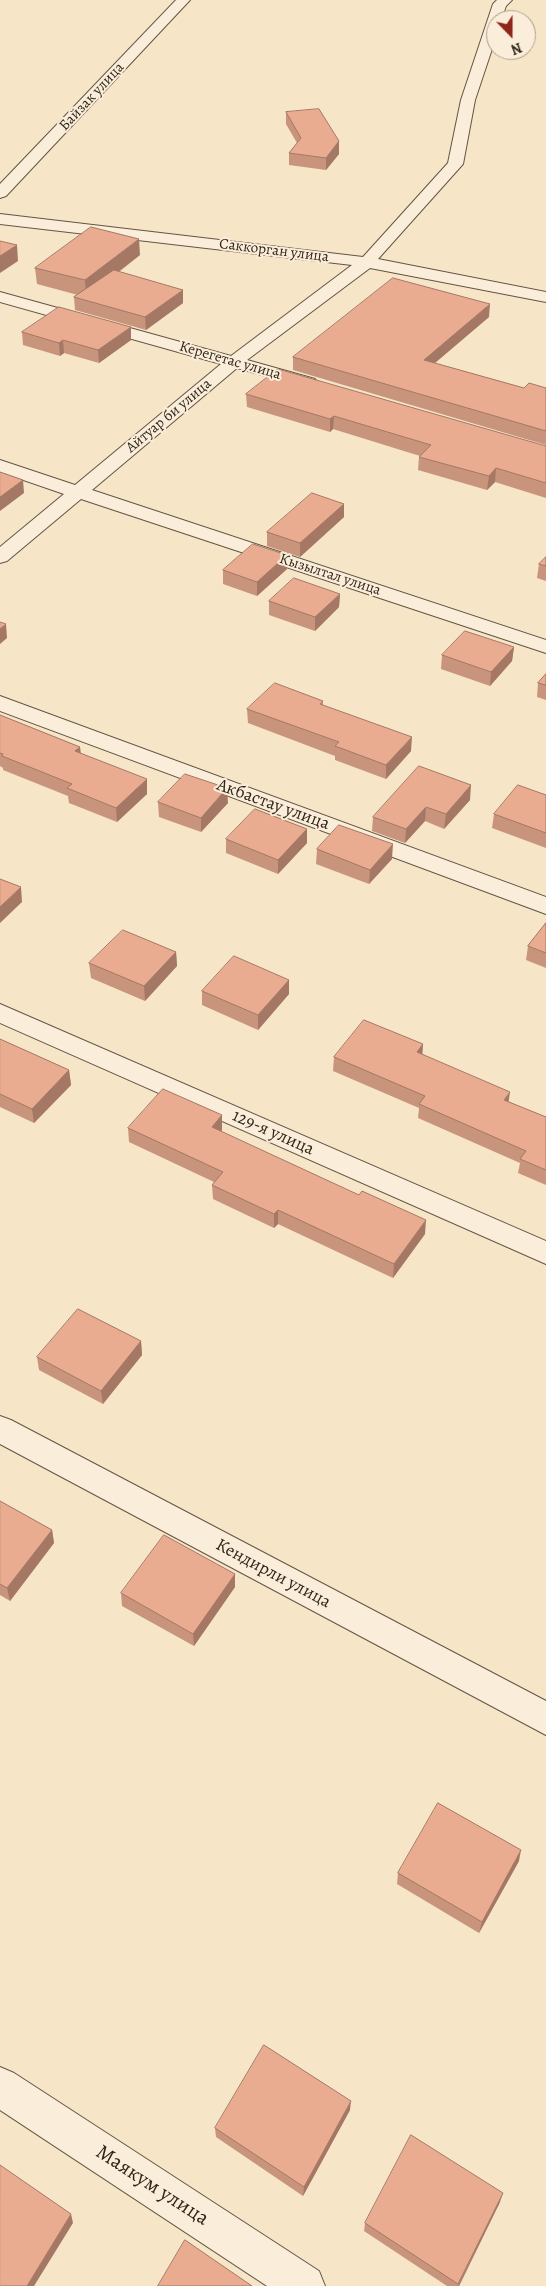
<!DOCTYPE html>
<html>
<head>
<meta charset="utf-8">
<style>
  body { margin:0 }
  #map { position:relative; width:546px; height:2286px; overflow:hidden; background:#f7e5c8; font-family:Alegreya,serif }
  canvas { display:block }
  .north { position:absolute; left:486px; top:10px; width:50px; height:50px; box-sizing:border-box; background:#faeedb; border:1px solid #aa9e8d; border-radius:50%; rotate:158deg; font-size:14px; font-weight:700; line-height:20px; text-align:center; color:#312518 }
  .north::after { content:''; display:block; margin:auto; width:18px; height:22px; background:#8f2418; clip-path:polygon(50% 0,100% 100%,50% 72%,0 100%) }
</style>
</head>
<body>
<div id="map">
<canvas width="546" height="2286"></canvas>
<div class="north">N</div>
</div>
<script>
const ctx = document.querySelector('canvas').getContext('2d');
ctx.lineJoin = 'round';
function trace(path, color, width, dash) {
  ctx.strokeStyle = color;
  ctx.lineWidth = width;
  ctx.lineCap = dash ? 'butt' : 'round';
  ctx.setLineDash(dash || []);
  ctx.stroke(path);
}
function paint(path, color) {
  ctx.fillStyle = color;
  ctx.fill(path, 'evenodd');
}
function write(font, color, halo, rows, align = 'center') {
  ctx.font = font + ' Alegreya,serif';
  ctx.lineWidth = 4;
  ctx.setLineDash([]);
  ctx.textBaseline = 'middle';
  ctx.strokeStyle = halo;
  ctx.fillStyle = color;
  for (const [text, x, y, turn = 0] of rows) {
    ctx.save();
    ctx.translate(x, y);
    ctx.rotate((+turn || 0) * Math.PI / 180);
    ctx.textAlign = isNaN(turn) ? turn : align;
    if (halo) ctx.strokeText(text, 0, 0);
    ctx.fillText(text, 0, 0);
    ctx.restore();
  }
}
const minor = new Path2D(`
  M 176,0 L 190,0 L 6,196 L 0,198 L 0,184 Z
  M 497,0 L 512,0 L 506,6 L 501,20 L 496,20 L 496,37 L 475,100 L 463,164 L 378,259 L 546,292 L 546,302 L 370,268 L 247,360 L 315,379 L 318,383 L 315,387 L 309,388 L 237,368 L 92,490 L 546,640 L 546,653 L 81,499 L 7,561 L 0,563 L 0,547 L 64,494 L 0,472 L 0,460 L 75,485 L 221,364 L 0,302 L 0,292 L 231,356 L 352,265 L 0,224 L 0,214 L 363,257 L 448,163 L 461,100 L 493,4 Z
  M 0,696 L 546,897 L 546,914 L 0,711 Z
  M 0,1004 L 546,1241 L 546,1264 L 0,1023 Z
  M 0,1416 L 11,1420 L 546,1701 L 546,1735 L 0,1444 Z
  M 0,2067 L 14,2073 L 319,2271 L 325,2286 L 267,2286 L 0,2110 Z`);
trace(minor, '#625544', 2);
paint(minor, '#faeedb');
paint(new Path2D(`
  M 286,112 L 339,141 L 339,154 L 326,170 L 289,165 L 289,153 L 297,143 L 286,124 Z
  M 140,255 L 119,272 L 183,303 L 146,330 L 75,310 L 74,297 L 78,295 L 37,284 L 35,268 Z
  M 489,317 L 435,363 L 524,388 L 546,388 L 546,445 L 293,370 L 293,357 Z
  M 22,332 L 131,340 L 99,363 L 64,353 L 60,356 L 23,345 Z
  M 246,394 L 546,446 L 546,498 L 495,482 L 487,490 L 418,470 L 419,457 L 420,456 L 333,429 L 330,432 L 247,407 Z
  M 344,504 L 344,517 L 300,557 L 267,546 L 267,532 Z
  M 287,555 L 287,569 L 257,596 L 223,584 L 223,570 Z
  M 546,557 L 546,581 L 537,578 L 539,564 Z
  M 340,594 L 339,607 L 315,631 L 269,615 L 269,601 Z
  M 514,647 L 512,661 L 490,686 L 441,669 L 442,655 Z
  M 546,674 L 546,700 L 537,697 L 538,683 Z
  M 323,701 L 323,705 L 411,751 L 386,779 L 335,760 L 335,756 L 248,723 L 247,709 Z
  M 0,715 L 80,747 L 81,754 L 147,794 L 117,822 L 69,803 L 68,796 L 3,770 L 3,768 L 0,766 Z
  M 546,795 L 546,848 L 492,828 L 494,814 Z
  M 470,800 L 444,829 L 425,821 L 405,843 L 372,831 L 373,817 Z
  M 158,802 L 228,803 L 201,832 L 159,817 Z
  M 307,829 L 307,843 L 278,874 L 226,853 L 226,839 Z
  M 317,849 L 392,859 L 369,884 L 316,864 Z
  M 546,923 L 546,968 L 526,960 L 528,946 Z
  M 176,952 L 177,966 L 145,1001 L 91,978 L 89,963 Z
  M 289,980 L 289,994 L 258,1030 L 202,1005 L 202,991 Z
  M 0,1039 L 69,1070 L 71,1085 L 34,1123 L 0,1107 Z
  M 423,1044 L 422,1054 L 509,1102 L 546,1117 L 546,1185 L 518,1173 L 520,1163 L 418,1118 L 419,1108 L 333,1071 L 334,1057 Z
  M 222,1115 L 222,1130 L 221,1132 L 425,1234 L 393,1278 L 278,1224 L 274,1228 L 213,1199 L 212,1185 L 214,1182 L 129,1142 L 128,1128 Z
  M 141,1341 L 142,1355 L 103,1404 L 39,1370 L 37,1357 Z
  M 0,1501 L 52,1530 L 54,1543 L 10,1601 L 0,1595 Z
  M 235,1574 L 235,1587 L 194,1646 L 122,1606 L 121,1593 Z
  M 519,1861 L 479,1933 L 397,1884 L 398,1873 Z
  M 350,2110 L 303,2196 L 216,2137 L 215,2128 Z
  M 500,2202 L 459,2286 L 447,2286 L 364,2231 L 365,2223 Z`), '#c9947c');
paint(new Path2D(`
  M 339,141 L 339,154 L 326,170 L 326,158 Z
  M 139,239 L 140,255 L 86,296 L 85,280 Z
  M 17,245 L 18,261 L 0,273 L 0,256 Z
  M 183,290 L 183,303 L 146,330 L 145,317 Z
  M 490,304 L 489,317 L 423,373 L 424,360 Z
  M 131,327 L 131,340 L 99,363 L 98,350 Z
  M 63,340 L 64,353 L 60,356 L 59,343 Z
  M 334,416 L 333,429 L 330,432 L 330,419 Z
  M 496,468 L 495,482 L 487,490 L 489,476 Z
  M 23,480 L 24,493 L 0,511 L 0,497 Z
  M 344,504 L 344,517 L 300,557 L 300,543 Z
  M 287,555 L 287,569 L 257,596 L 257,582 Z
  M 340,594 L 339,607 L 315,631 L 315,617 Z
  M 6,624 L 7,638 L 0,644 L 0,629 Z
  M 514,647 L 512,661 L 490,686 L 491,672 Z
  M 412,737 L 411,751 L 386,779 L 386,765 Z
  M 80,747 L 81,761 L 75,751 Z
  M 147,779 L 147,794 L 117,822 L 116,808 Z
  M 471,785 L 470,800 L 444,829 L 446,814 Z
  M 227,788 L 228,803 L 201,832 L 201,818 Z
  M 426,807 L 425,821 L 405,843 L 406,829 Z
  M 307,829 L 307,843 L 278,874 L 278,860 Z
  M 393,844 L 392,859 L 369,884 L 370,870 Z
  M 21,887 L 22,902 L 0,923 L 0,907 Z
  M 176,952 L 177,966 L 145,1001 L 144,986 Z
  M 289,980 L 289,994 L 258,1030 L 258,1015 Z
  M 423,1044 L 422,1059 L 417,1052 Z
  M 69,1070 L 71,1085 L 34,1123 L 32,1109 Z
  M 510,1092 L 508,1106 L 504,1100 Z
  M 222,1115 L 222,1130 L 212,1142 L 212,1127 Z
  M 278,1210 L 278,1224 L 274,1228 L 274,1214 Z
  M 426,1220 L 425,1234 L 393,1278 L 394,1264 Z
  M 141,1341 L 142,1355 L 103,1404 L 101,1391 Z
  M 52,1530 L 54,1543 L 10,1601 L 7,1588 Z
  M 235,1574 L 235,1587 L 194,1646 L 193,1634 Z
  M 521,1850 L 519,1861 L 479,1933 L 482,1922 Z
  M 351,2101 L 350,2110 L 303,2196 L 304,2187 Z
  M 503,2193 L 500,2202 L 459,2286 L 458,2286 Z
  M 71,2214 L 73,2223 L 34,2286 L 27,2286 Z`), '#a47865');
const building = new Path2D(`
  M 319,109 L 339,141 L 326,158 L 289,153 L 301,138 L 286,112 Z
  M 91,227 L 139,239 L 85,280 L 35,268 Z
  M 0,241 L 17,245 L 0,256 Z
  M 114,270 L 183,290 L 145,317 L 74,297 Z
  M 393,278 L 490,304 L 424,360 L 524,388 L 529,383 L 546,388 L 546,431 L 293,357 Z
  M 59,307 L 131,327 L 98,350 L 63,340 L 59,343 L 22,332 Z
  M 278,369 L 546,446 L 546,483 L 496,468 L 489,476 L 419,457 L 431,445 L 334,416 L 330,419 L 246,394 Z
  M 0,472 L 23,480 L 0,497 Z
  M 312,493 L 344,504 L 300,543 L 267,532 Z
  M 253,544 L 287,555 L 257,582 L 223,570 Z
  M 546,557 L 546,566 L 539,564 Z
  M 294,578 L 340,594 L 315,617 L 269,601 Z
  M 0,622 L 6,624 L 0,629 Z
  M 465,631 L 514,647 L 491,672 L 442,655 Z
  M 546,674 L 546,685 L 538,683 Z
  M 275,683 L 323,701 L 320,704 L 412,737 L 386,765 L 335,746 L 339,742 L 247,709 Z
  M 0,715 L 80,747 L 75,751 L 147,779 L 116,808 L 67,788 L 72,784 L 2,756 L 3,754 L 0,753 Z
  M 419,766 L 471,785 L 446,814 L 426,807 L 406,829 L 373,817 Z
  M 185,774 L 227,788 L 201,818 L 158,802 Z
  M 518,785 L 546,795 L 546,833 L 494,814 Z
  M 255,809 L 307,829 L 278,860 L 226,839 Z
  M 339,825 L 393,844 L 370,870 L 317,849 Z
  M 0,879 L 21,887 L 0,907 Z
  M 546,923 L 546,953 L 528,946 Z
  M 123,930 L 176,952 L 144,986 L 89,963 Z
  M 234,956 L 289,980 L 258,1015 L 202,991 Z
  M 364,1020 L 423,1044 L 417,1052 L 510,1092 L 504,1100 L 546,1117 L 546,1170 L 520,1159 L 526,1151 L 419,1104 L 425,1096 L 334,1057 Z
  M 0,1039 L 69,1070 L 32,1109 L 0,1094 Z
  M 163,1089 L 222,1115 L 212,1127 L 359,1195 L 362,1191 L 426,1220 L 394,1264 L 278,1210 L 274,1214 L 212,1185 L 223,1172 L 128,1128 Z
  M 78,1309 L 141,1341 L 101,1391 L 37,1357 Z
  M 0,1501 L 52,1530 L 7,1588 L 0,1584 Z
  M 164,1535 L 235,1574 L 193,1634 L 121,1593 Z
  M 438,1803 L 521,1850 L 482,1922 L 398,1873 Z
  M 264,2045 L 351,2101 L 304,2187 L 215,2128 Z
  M 411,2135 L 503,2193 L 458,2284 L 365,2223 Z
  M 0,2165 L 71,2214 L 27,2286 L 0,2286 Z
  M 185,2240 L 252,2286 L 158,2286 Z`);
paint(building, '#eaac90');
trace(building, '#a47865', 1);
write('15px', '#312518', '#faeedb', [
  ["Байзак улица",92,97,-47],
  ["Саккорган улица",274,251,7],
  ["Керегетас улица",230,361,16],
  ["Айтуар би улица",169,416,-40],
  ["Кызылтал улица",330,575,18]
]);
write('18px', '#312518', '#faeedb', [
  ["Акбастау улица",273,805,20],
  ["129-я улица",273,1133,24],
  ["Кендирли улица",273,1574,28]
]);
write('21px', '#312518', '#faeedb', [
  ["Маякум улица",152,2186,33]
]);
</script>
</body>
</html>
